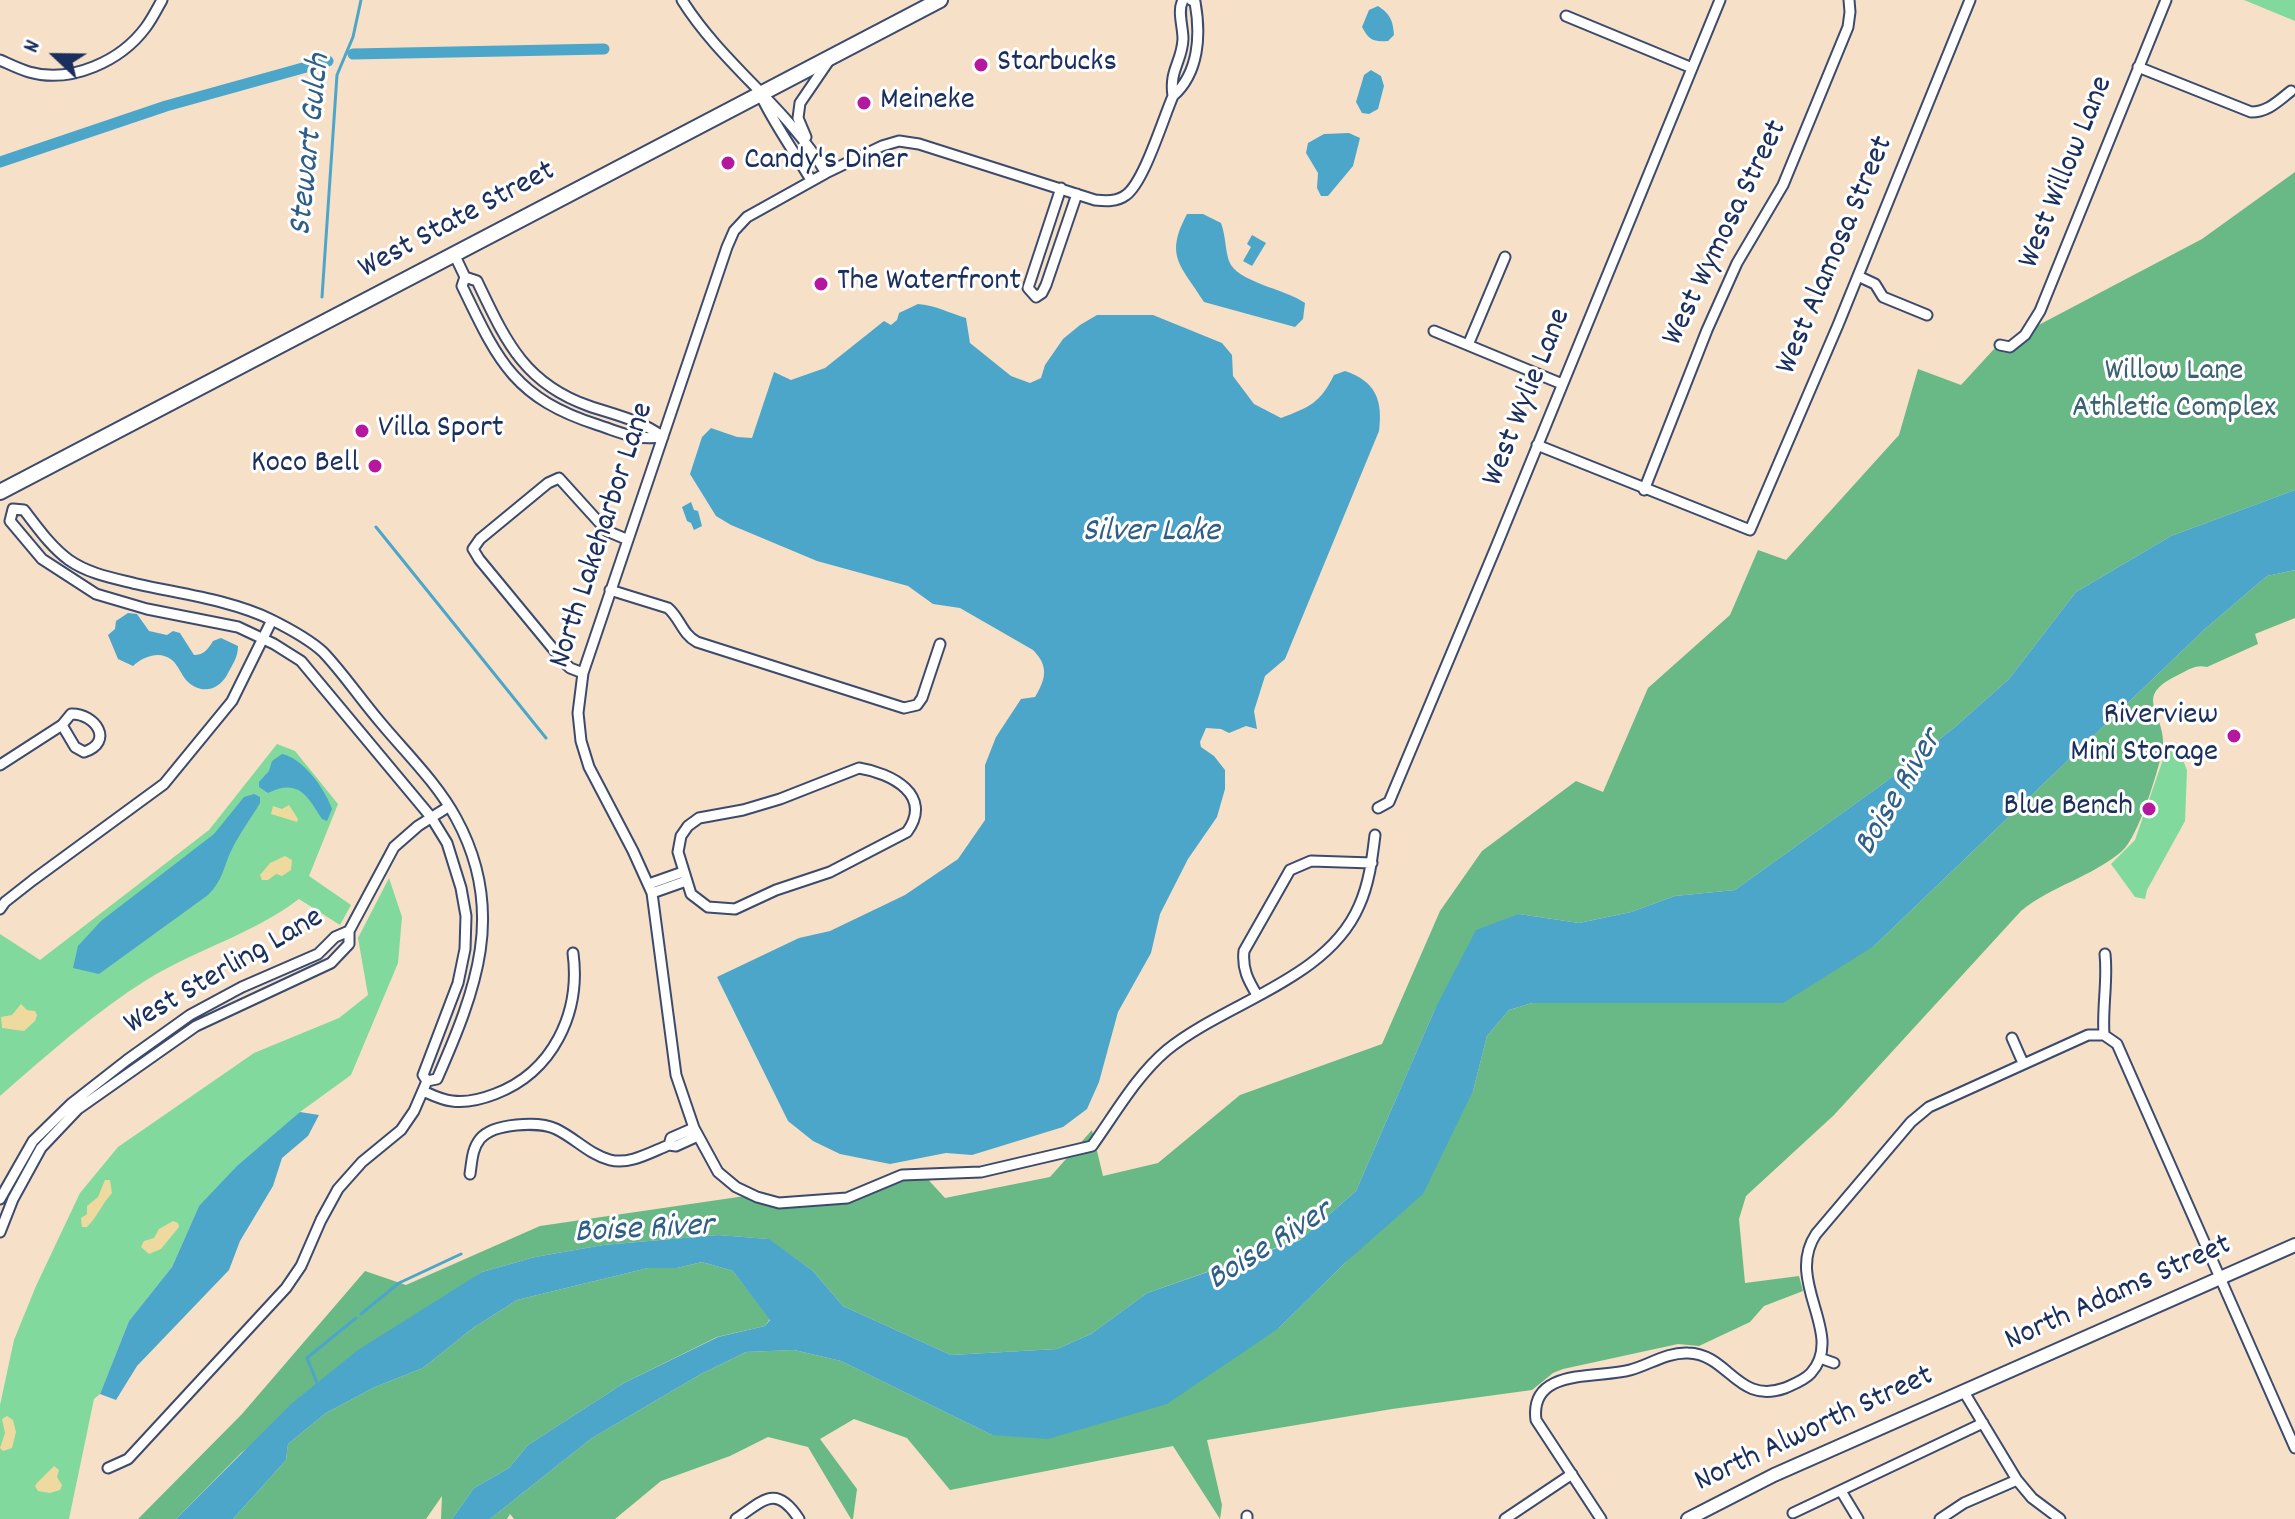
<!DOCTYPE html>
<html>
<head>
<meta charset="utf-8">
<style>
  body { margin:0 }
  #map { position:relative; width:2295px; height:1519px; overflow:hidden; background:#f6e0c7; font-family:Dekko,sans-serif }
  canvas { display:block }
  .north { position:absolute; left:16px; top:16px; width:80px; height:80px; -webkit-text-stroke:6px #fff; paint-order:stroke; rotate:292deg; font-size:22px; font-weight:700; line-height:32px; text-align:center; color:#1b2f5e }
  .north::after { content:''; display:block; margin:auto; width:28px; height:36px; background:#1b2f5e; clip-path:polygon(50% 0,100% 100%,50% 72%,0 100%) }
</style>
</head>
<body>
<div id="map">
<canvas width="2295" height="1519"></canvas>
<div class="north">N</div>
</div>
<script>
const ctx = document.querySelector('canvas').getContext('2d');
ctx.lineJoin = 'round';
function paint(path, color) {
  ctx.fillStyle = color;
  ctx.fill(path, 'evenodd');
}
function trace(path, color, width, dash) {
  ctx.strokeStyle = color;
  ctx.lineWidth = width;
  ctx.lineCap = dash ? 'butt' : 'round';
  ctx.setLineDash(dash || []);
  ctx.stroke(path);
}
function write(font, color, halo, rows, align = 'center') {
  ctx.font = font + ' Dekko,sans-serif';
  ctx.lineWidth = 6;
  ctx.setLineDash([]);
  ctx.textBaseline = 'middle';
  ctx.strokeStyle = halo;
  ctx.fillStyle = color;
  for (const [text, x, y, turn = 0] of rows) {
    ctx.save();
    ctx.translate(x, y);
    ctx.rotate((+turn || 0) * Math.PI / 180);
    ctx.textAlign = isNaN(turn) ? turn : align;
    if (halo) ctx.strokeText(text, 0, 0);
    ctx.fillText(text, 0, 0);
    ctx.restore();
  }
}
paint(new Path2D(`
  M 2244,0 L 2295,0 L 2295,21 Z
  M 277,744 L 295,751 L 338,804 L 309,876 L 351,905 L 340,925 L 299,899 C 253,934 197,949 148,979 C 95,1012 47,1055 0,1096 L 0,934 L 40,960 L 209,830 Z
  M 2176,744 L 2187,770 L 2185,821 L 2147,890 L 2145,899 L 2135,897 L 2111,864 L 2135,840 L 2167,748 Z
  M 389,878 L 402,917 L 398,963 L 351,1075 L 300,1112 L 199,1206 L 172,1267 L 129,1321 L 100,1394 L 94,1399 L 69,1519 L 0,1519 L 0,1405 L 14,1340 L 36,1286 L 80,1193 L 118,1147 L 254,1053 L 339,1018 L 368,995 L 358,938 Z`), '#81d99e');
paint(new Path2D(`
  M 2295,172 L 2295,490 L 2171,536 L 2076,592 L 2009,679 L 1955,727 L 1884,783 L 1735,890 L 1675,896 L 1631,912 L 1579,923 L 1519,914 L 1435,1009 L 1356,1191 L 1301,1239 L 1147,1293 L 1091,1334 L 1057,1349 L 951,1355 L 843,1306 L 813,1271 L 768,1239 L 718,1235 L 603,1245 L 535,1257 L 482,1272 L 241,1453 L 176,1519 L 138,1519 L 242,1414 L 365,1271 L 406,1285 L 540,1226 L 752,1195 L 779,1203 L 847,1198 L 885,1181 L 923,1174 L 945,1198 L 1050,1177 L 1092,1130 L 1103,1176 L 1158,1163 L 1240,1095 L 1382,1044 L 1440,911 L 1482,851 L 1576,781 L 1603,792 L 1648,688 L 1730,615 L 1758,550 L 1786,560 L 1899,435 L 1918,369 L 1961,385 L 1995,348 L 2202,239 Z
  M 2295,570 L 2295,618 L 2255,634 L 2258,644 L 2207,667 C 2196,664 2188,670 2178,675 C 2130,698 2167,712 2163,749 C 2157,773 2139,836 2122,851 C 2092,877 2051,886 2021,911 L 1834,1115 L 1746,1196 L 1739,1219 L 1745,1283 L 1799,1276 L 1803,1291 L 1764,1306 L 1750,1322 L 1699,1346 L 1678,1344 L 1563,1369 L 1553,1373 L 1532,1390 L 1392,1409 L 1207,1440 L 1222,1505 L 1220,1519 L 1173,1446 L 950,1490 L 907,1438 L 854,1419 L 820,1439 L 857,1489 L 853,1519 L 851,1519 L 808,1447 L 768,1437 L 730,1456 L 661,1481 L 615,1519 L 514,1519 L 510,1514 L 507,1519 L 490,1519 L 592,1438 L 701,1374 L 746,1352 L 794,1350 L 841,1361 L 992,1435 L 1279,1328 L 1346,1262 L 1473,1091 L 1487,1036 L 1509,1010 L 1532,1003 L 1874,946 L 2205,629 L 2267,576 Z
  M 702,1262 L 733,1271 L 770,1319 L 765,1326 L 717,1337 L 624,1383 L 528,1445 L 509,1468 L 474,1488 L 452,1519 L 441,1519 L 442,1496 L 426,1519 L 233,1519 L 286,1460 L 288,1444 L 326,1413 L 375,1387 L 423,1368 L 473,1328 L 517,1300 L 648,1268 L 677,1268 Z`), '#68b985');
paint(new Path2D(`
  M 289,805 L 298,819 L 297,822 L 271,814 L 273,806 L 282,809 Z
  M 285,856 L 292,860 L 291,870 L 282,876 L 276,874 L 268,880 L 262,880 L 260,875 L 270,863 Z
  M 21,1004 L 27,1010 L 35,1011 L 37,1015 L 35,1021 L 24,1031 L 2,1028 L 1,1017 L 12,1015 Z
  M 105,1180 L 110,1180 L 112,1193 C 101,1205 98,1216 87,1227 L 82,1227 L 81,1218 L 87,1214 L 87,1206 L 98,1197 Z
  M 173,1221 L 178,1223 L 179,1227 L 161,1249 L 149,1254 L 141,1247 L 144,1241 L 154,1238 L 159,1229 Z
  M 7,1416 L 13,1420 L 16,1432 L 12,1448 L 3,1451 L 0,1448 L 5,1433 L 2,1419 Z
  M 54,1466 L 59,1470 L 57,1477 L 62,1485 L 60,1490 L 50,1493 L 38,1491 L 35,1486 L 37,1483 Z`), '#eeda9e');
paint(new Path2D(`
  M 1378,6 C 1390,14 1393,20 1394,35 L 1388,41 C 1373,42 1369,40 1362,27 L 1369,10 Z
  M 1371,70 L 1381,76 L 1384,86 L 1378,109 L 1369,114 L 1362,113 L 1356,102 L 1364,75 Z
  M 1349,133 L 1360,138 L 1353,166 L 1328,196 L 1321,196 L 1317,188 L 1318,173 L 1306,153 L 1308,143 L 1324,134 Z
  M 1187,214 L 1203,214 L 1221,223 C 1226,237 1225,249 1229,261 C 1236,282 1286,289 1305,303 L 1303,319 L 1295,327 L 1204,302 C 1181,265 1164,257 1187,214 Z
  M 1252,235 L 1266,243 L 1252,266 L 1243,261 L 1251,247 L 1247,244 Z
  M 918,304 C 935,305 949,313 966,318 L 970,343 L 1011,376 L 1030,383 L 1041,378 L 1045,365 L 1063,339 L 1080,325 L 1097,315 L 1153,315 L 1222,343 L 1232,355 L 1233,376 L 1254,404 L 1281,418 C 1310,407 1320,403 1334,375 L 1345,371 C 1376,381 1383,401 1379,431 L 1285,659 L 1265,676 L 1254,711 L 1257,729 L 1246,726 L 1229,733 L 1221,729 L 1206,728 L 1200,742 L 1201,747 L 1214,756 L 1225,770 L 1225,789 L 1217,817 L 1188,859 L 1160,914 L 1151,953 L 1118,1012 L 1099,1082 L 1087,1109 L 1063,1127 L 972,1155 L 946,1153 L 890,1164 L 840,1154 L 813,1141 L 788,1121 L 717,977 L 799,938 L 830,931 L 905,895 L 958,859 L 985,820 L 985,765 L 996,737 L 1021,699 L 1035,697 C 1046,679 1049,666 1033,650 L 960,608 L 933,604 L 908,586 L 817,561 L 731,525 L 716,516 L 690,474 L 702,437 L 711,428 L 737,437 L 752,438 L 774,372 L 791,380 L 825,368 L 884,321 L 891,325 L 897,320 L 899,313 Z
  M 2295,490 L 2295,570 L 2267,576 L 2205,629 L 1874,946 L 1783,1003 L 1532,1003 L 1509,1010 L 1487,1036 L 1473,1091 L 1423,1194 L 1346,1262 L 1279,1328 L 1167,1404 L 1048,1439 L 992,1435 L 841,1361 L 794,1350 L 746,1352 L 701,1374 L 592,1438 L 490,1519 L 452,1519 L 474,1488 L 509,1468 L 528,1445 L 624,1383 L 718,1337 L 765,1326 L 770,1320 L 733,1271 L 702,1262 L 677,1268 L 648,1268 L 517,1300 L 473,1328 L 423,1368 L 375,1387 L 326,1413 L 288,1444 L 286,1460 L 233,1519 L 176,1519 L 291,1404 L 358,1350 L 482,1272 L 535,1257 L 603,1245 L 718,1235 L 769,1239 L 813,1271 L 843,1306 L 951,1355 L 1057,1349 L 1091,1334 L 1147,1293 L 1300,1240 L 1356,1191 L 1435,1009 L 1476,930 L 1519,914 L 1579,923 L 1631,912 L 1675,896 L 1735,890 L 1884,783 L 1955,727 L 2009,679 L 2076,592 L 2171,536 Z
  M 691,502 L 694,510 L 698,511 L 702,526 L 694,530 L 691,523 L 687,521 L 682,507 Z
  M 128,613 L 137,614 L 149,631 L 167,635 L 173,631 L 180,633 L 194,655 C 204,655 208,649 213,641 L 221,638 L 238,646 C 238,658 232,665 227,675 C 218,691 200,695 186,680 C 181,674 178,665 172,660 C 159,650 143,657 133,666 L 118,659 L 108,635 L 115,629 L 116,621 Z
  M 282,754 C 303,758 325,789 332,809 L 327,821 L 322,819 C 307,796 299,778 268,793 L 259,787 L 259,782 L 269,771 L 272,761 Z
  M 254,794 L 260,797 L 260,803 C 251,818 240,833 232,849 C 223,867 224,879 208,895 L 99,974 L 73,968 L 78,946 L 101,921 L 214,834 L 244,797 Z
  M 300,1112 L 319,1115 L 308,1136 L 282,1158 L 273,1186 L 240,1241 L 229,1270 L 137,1366 L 116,1400 L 100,1394 L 129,1321 L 172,1267 L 199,1206 L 237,1166 Z`), '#4ca6ca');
trace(new Path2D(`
  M 322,297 L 337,75 L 353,37 L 361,0
  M 376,527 L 546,738
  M 361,1314 L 399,1283 L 461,1254
  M 318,1385 L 307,1358 L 356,1318`), '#4ca6ca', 3);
trace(new Path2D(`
  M 353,54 L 604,49
  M 0,162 L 166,106 L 328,61`), '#4ca6ca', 11);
const street = new Path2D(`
  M 682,0 C 722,64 787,107 826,173
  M 1183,0 C 1177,11 1183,26 1183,39 C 1182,62 1169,70 1173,96 C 1199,73 1201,35 1195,2 L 1191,0
  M 1566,16 L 1692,68
  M 0,60 C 9,64 19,69 29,72 C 71,84 121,61 146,27 C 152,19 157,9 162,0
  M 2138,67 L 2251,112 C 2268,112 2278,101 2291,91
  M 1173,96 C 1163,119 1144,182 1126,195 C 1117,202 1105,201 1095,200 L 919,144 L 899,141 L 882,146 L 826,173 L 747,217 L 734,231 L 727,247 L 583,673 L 578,713 L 581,741 L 589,767 L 633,851 L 652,893 L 676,1075 L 694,1128 L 718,1172 L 736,1187 L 757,1197 L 779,1203 L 847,1198 L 902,1175 L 981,1172 L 1092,1146 C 1115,1114 1137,1075 1167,1050 C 1226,1002 1327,980 1359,906 C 1369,884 1372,860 1375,835
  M 763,100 C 777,128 795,153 811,180
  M 806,137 L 798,118 L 800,103 L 828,62
  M 1061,188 L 1028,288 L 1036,297 L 1042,293 L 1046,285 L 1077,194
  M 455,256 L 465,277 L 462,286 C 498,361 514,398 598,425 C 625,434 634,440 663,437
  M 1858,276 L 1875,284 L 1883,297 L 1927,315
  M 465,277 L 477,281 C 505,339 523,383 589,406 C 615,415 641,420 663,437
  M 1434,331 L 1562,384
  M 1468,345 L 1505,257
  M 2000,345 L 2010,347 L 2025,335 L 2040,311 L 2166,0
  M 1537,445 L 1750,530 L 1838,325 L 1970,0
  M 1644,490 L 1707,330 L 1737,263 L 1783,185 L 1848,27 L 1850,12 L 1849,0
  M 610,590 L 668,608 C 680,618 682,634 697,642 L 904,708 L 917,705 L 922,698 L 940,644
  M 583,673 L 570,668 L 564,662 L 479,559 L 473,549 L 480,539 L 548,483 L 559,478 L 607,531 L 626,539
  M 71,714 C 95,713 115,742 84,752 L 75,747 L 62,725 Z
  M 0,765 L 62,725
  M 859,768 C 891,773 934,795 907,832 L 830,872 L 776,890 L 735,909 L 708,907 L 691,894 L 678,852 L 681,836 L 688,826 L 699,818 L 743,810 L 780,799 Z
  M 1378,808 L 1389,802 L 1496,547 L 1720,0
  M 649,884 L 683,872
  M 652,893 L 686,881
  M 0,909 L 5,902 L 33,880 L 164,784 L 232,701 L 272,620
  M 349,931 L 394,847 L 418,826 L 448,807
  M 1257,995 C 1248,980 1242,969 1244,951 L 1290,870 L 1311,861 L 1372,863
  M 2104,1035 L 2117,1044 L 2295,1448
  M 2012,1038 L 2023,1063
  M 423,1091 C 432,1095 442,1100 452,1101 C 466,1103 482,1099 495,1094 C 553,1072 581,1013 573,953
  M 694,1128 L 671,1138 L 669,1145 L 676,1146 L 698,1136
  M 470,1174 C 472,1161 472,1149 480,1139 C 493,1123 539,1121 556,1129 C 575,1138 590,1155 610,1160 C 630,1165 651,1152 669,1145
  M 0,1199 L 33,1141 L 72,1103 L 127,1060 L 190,1015 L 242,987 L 318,954 L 335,937 L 349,931 L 349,944 L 331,963 L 196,1026 L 78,1109 L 41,1148 L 13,1199 L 0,1232
  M 1820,1358 L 1834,1363
  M 1964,1392 L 2017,1480 L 2032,1498 L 2060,1519
  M 108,1468 L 128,1459 L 286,1288 L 301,1266 L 321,1220 L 338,1189 L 362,1162 L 401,1130 L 414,1111 L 427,1081 L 423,1075 L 458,983 L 465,949 L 466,916 L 461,888 L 447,843 L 431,817 L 301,661 L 274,644 L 238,627 L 147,609 L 96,594 L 42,559 L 10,521 L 13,509 L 24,510 C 38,528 51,547 69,560 C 89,574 113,578 137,584 C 181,594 231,600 272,620 C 288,628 310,640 323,652 C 344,674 361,700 381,723 C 406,753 437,783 456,818 C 507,911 476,990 437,1079 L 427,1081
  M 1841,1491 L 1858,1519
  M 1793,1513 L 1983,1423
  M 1247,1516 L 1247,1519
  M 736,1519 C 764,1500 776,1484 799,1519
  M 1505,1519 L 1572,1474
  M 1601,1519 L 1536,1420 C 1529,1367 1598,1379 1630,1370 C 1649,1365 1667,1352 1688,1353 C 1729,1354 1737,1405 1785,1388 C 1794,1384 1805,1380 1811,1373 C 1846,1334 1784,1282 1816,1234 L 1911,1122 L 1929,1107 L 2088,1035 L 2104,1035 C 2102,1007 2108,981 2105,954
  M 1940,1519 L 1964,1503 L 2017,1480`);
const secondary = new Path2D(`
  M 1688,1519 L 1774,1475 L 2295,1245`);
const primary = new Path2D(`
  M 0,492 L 940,0`);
trace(street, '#3c4a6e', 13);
trace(secondary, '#3c4a6e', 16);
trace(primary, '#3c4a6e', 18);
trace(street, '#fff', 9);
trace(secondary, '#fff', 12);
trace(primary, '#fff', 14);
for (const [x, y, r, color] of [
  [981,65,8,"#b5179e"],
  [864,103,8,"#b5179e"],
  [728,163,8,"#b5179e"],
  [821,284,8,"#b5179e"],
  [362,431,8,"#b5179e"],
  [375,466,8,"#b5179e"],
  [2234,736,8,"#b5179e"],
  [2149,809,8,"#b5179e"]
]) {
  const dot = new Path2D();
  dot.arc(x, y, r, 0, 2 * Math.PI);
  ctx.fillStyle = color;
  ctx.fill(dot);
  trace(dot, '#fff', 3);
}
write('32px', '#1b2f5e', '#fff', [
  ["Starbucks",997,65],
  ["Meineke",880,103],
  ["Candy's Diner",744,163],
  ["The Waterfront",837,284],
  ["Villa Sport",378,431],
  ["Koco Bell",359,466,"right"],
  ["Riverview",2218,718,"right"],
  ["Mini Storage",2218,755,"right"],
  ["Blue Bench",2133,809,"right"]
], 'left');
write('32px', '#1b2f5e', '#fff', [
  ["West Willow Lane",2068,173,-68],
  ["West State Street",458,222,-28],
  ["West Wymosa Street",1727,234,-64],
  ["West Alamosa Street",1837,256,-67],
  ["West Wylie Lane",1529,398,-68],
  ["North Lakeharbor Lane",604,536,-72],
  ["West Sterling Lane",225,973,-30],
  ["North Adams Street",2119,1295,-24],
  ["North Alworth Street",1815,1431,-25]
]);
write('32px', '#3a6271', '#fff', [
  ["Willow Lane",2174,374],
  ["Athletic Complex",2174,411]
]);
write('italic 34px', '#2f5f89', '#fff', [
  ["Stewart Gulch",313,145,-84],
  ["Silver Lake",1151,534],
  ["Boise River",1901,794,-59],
  ["Boise River",644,1232,-3],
  ["Boise River",1271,1248,-32]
]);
</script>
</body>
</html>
